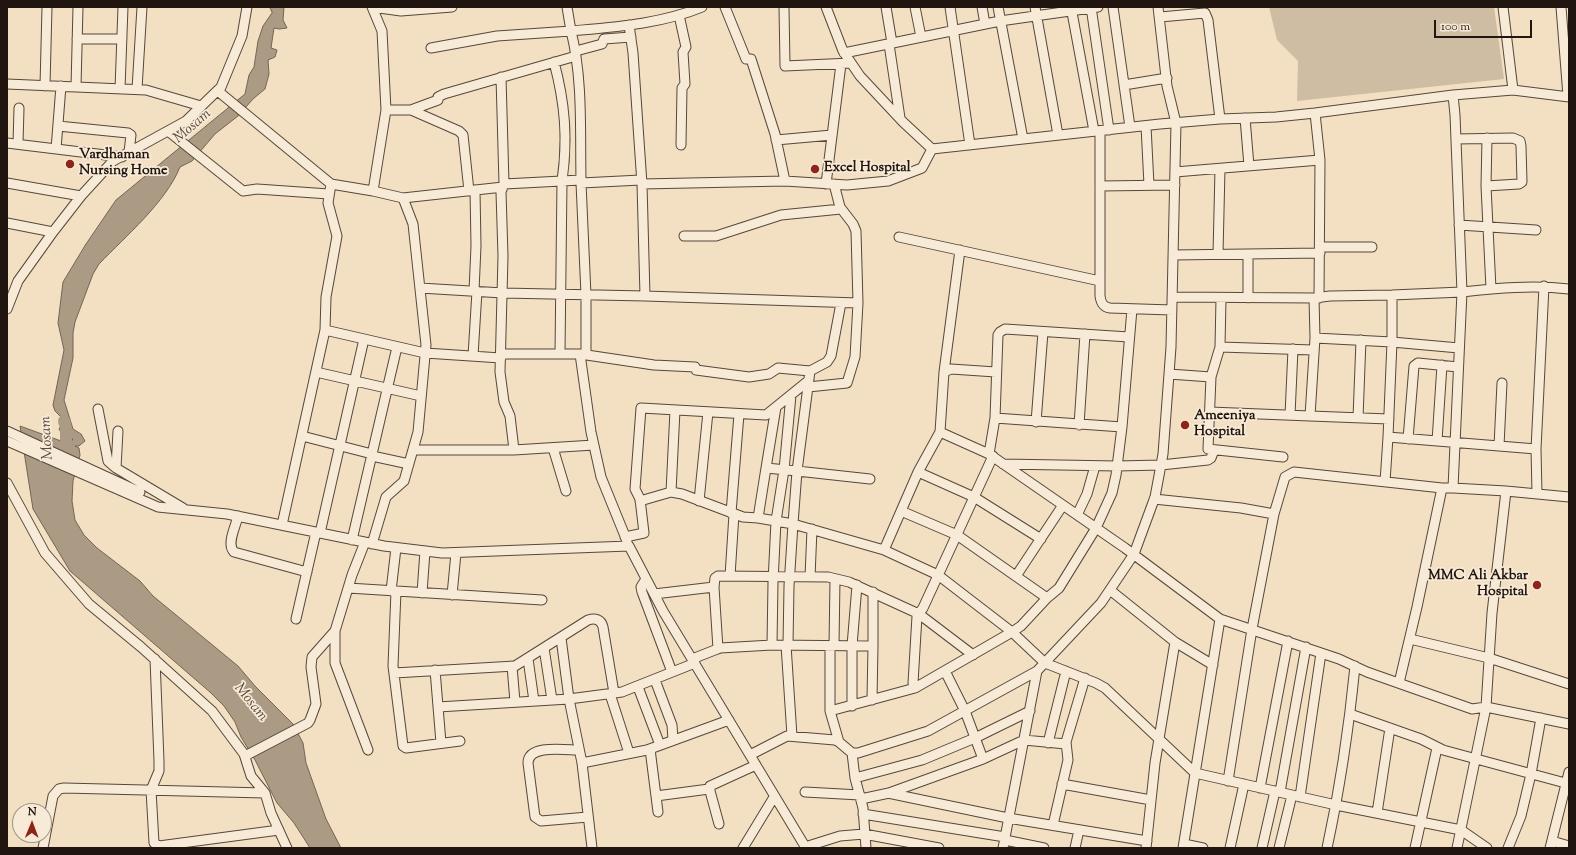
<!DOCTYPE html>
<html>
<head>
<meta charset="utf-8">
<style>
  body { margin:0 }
  #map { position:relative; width:1576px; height:855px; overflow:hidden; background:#f3dfc1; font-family:"Sorts Mill Goudy",serif }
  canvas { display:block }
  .frame { position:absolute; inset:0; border:8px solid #20150f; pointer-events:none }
  .north { position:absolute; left:12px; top:803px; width:40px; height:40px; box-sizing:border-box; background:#f7ead7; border:1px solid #a19587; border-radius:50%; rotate:1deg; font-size:11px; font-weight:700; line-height:16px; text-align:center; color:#20150f }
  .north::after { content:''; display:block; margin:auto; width:14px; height:18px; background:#8f2418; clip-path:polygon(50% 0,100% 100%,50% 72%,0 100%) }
  .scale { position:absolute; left:1434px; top:20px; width:98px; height:18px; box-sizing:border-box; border:2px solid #20150f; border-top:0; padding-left:5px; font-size:12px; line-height:14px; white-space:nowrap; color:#20150f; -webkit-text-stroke:3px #f7ead7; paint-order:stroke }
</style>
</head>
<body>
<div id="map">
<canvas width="1576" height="855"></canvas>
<div class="frame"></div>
<div class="north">N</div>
<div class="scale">100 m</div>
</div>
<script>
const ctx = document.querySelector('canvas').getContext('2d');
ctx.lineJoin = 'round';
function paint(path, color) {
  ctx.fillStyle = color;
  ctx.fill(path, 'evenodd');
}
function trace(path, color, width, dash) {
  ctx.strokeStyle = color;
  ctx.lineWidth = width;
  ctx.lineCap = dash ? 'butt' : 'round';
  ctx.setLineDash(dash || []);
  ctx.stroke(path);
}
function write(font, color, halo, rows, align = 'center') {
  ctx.font = font + ' "Sorts Mill Goudy",serif';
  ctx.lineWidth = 3.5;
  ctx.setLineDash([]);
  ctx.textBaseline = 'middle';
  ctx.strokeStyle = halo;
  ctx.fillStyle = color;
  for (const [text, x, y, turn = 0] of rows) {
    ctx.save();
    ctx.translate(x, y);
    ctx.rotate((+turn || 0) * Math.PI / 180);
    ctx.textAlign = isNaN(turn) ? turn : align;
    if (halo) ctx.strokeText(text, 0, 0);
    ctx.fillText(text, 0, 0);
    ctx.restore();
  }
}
paint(new Path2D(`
  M 1269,7 L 1494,7 L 1504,79 L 1297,101 L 1298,61 L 1277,40 Z`), '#cfbda3');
const water = new Path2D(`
  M 270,7 L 284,7 L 283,20 L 287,28 L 279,29 L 274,28 L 271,48 L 277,50 L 275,57 L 268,60 L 269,74 L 265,89 L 253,99 L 238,116 L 215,134 L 192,161 L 180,167 C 166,202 126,236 99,264 L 93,274 L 75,322 L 73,333 L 73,358 L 64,400 L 73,429 L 81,434 L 85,441 L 79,446 L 75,446 L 79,448 L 80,455 L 73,481 L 72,501 L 75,520 L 84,535 L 97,548 L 140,581 L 153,596 L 238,666 L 255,686 L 293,724 L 303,743 L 306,763 L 326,819 L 341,848 L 310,848 L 294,823 L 277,803 L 255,760 L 241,737 L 235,722 L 224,706 L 211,693 L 70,571 L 33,509 L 20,426 L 72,445 L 71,442 L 73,439 L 63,436 L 59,429 L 62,424 L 63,419 L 55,411 L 53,405 L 64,350 L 58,323 L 63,282 L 86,244 L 116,200 L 245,94 L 249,75 L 254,67 L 258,41 L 263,26 L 272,13 Z`);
paint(water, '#ab9a84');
trace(water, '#736555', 1);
trace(new Path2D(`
  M 64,421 L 66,428 L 66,460`), '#ab9a84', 12);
const minor = new Path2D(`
  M 247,7 L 242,36 L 219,92 L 331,184 L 373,191 L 403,198 L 413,224 L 426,345 L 418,432 L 404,481 L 386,497 L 372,544
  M 372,7 L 382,31 L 386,110 L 373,191
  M 372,7 L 401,11 L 452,7
  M 567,7 L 571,31 C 615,27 661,24 702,7
  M 725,7 L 746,59 L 751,59 L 775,134 L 785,181
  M 784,7 L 785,66 L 851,63
  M 826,7 L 843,51 L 860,76 L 903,122 L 932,149 L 1160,124 L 1220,119 L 1276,117 L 1315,113 L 1453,95 L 1513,90 L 1569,97
  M 886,7 L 892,43
  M 915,7 L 921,37
  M 950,7 L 970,145
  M 982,7 L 985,24
  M 998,7 L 1023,139
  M 1035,7 L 1058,135
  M 1071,7 L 1094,131
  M 1091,7 L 1109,130
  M 1113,7 L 1130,127
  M 1503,7 L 1513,90
  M 1561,7 L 1568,96
  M 679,15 L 686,47 L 683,52 L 685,84 L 682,88 L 681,145
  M 1160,17 L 1205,13 L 1208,20 L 1220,119
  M 629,25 L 633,53 L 642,184 L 785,181 L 847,185 L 888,181 L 922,168 L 932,149
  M 77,39 L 122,39
  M 889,44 L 900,118
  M 431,48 L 497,36 L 571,31 C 583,79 580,131 581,180
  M 576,51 L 602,44 L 604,39 L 631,37
  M 844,53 L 1000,21 L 1098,7
  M 554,62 C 565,103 568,139 562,181 L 560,354
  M 7,84 L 146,90 L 201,106
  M 1124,85 L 1167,78
  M 45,86 L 47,7
  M 76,87 L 78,7
  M 120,89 L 123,7
  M 137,89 L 142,7
  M 1453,95 L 1455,115 L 1462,292 C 1498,288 1533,285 1569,289
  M 386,110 L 411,110 L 438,100 L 438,97 L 444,94 L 576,56
  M 411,110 L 459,131 L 463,135 L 469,191
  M 1315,113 L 1320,160 L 1319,298
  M 1245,118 L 1249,166
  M 58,126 L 128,133 L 131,135 L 129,152
  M 1146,126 L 1149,185
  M 168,131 L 243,191 L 257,189 L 329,194
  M 1100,131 L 1100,296 C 1101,303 1103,307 1110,308 L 1172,310
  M 1487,138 L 1486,186 L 1491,289
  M 1456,139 L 1513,138 L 1520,141 L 1521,146 L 1522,182 L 1519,184 L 1486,186
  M 776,140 L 832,135
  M 7,143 L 122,157
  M 18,144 L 19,108
  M 56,149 L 61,86
  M 1175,172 L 1320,160
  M 7,183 L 81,196
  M 581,183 L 586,295 L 586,355
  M 331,184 L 328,203 L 337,236 L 326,297 L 325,330 L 425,353 L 501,358
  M 504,184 L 581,180 L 581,183 L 641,180
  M 826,184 L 841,64
  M 834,184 L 840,207 L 853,224 L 856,231 L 858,303
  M 1100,186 L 1175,185
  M 403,198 L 503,187
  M 7,223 L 53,232
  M 1459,225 L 1536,230
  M 684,236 L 716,236 L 781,215 L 841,209
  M 899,237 L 1100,281
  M 1320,247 L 1372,247
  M 1218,254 L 1220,169
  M 1248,254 L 1248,298
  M 1173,255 L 1320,253
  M 420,288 L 503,293 L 645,296 L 642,184
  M 474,291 L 476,246 L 475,190
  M 1392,295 L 1392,342 L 1388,437 L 1536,449
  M 645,296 L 858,303 L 855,357 L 847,383 L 808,387
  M 1172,297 L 1314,298 L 1330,296 L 1392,295 L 1462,292 L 1453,488 L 1506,491 L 1569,497
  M 7,309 L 18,281 L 53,232 L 81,196 L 113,161 L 186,121 L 219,89
  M 1315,338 L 1392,342 L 1459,348
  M 1220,347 L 1313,350
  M 501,354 L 580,354 L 591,432 L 601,477 L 627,541
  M 580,354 L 654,365 L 695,367 L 696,370 L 749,377 L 769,374 L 778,368 L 810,371 L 797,471 L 870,479
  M 473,356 L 477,291
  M 810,371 L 827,362 L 831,356 L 841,303
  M 316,372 L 421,396
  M 944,372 L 960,250
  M 1169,374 L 1211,377 L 1208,449 L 1283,457
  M 1211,377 L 1220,347 L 1221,298
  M 98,409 L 108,461 L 116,468 L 183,508
  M 1210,412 L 1310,416 L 1315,338 L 1314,298
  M 1290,415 L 1293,349
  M 1310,416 L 1389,419
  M 995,418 L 1122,427
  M 1358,418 L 1361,340
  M 1036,422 L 1043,332
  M 1079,425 L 1085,334
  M 7,431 L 140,492
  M 940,432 L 944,372 L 951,369 L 996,372
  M 302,436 L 372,454 L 372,456 L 409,464
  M 1408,439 L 1414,366 L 1418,363 L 1458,367
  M 7,441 L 158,507 L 227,514 L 384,546 L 442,553 L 629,546 L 663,611 L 806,848
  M 1437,441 L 1442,365
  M 1499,446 L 1502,383
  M 553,448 L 566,491
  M 413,450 L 514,450 L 510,416 L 504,402 L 500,372 L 503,256 L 501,192 L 504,184 L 501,77
  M 514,450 L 594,445
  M 989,454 L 995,418 L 998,335 L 1000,332 L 1005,329 L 1129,337
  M 993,456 L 923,608 L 917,616 L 913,683 L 915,688 L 1012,632 L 938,575 L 884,550 L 918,472 L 940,432 L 989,454 L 1125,548 L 1220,619 L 1339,659 L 1367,672 L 1472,709 L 1486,707 L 1569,724
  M 1003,464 L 1117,466 L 1161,465 L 1208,460 L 1211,458 L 1214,450
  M 116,468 L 118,431
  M 766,468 L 776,407
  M 918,472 L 974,497 L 1041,539
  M 1385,482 L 1388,437
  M 7,483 L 45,553 L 89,604 L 141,647 L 212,711 L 244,754 L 251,776 L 265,793 L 271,813 L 287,848
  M 671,492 L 675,410
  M 1537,494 L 1536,449 L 1544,286
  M 1154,499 L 1241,508 L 1274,514 L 1252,629 L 1228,781
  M 640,501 L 671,492 L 682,494 L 743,517 L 758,518
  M 699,501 L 708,412
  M 901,511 L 957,535 L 1047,598 L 1021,626 L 1012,632 L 1045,663 L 1096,683 L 1105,688 L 1195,773 L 1336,805 L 1461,830 L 1487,848
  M 731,513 L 739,414
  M 1274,514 L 1285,477 L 1294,472 L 1442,488
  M 1077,515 L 1087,494 L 1095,466
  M 238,516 C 236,526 226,544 234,552 L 307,572
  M 282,525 L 325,330
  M 320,533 L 364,339
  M 625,537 L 644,533 L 640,499 L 635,489 L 641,408 L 766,415 L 808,381
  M 352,540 L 397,347
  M 730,576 L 734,514
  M 1016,576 L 1063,505
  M 810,577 L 812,529
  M 646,579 L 641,587 L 642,592 L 672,672
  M 348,588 L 542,600
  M 1110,590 L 1175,642 L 1213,665
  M 391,591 L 396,548
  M 396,591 L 393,666 L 403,746 L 406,748 L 460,741
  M 873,592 L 873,646 L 772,645 L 773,582 L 776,521 L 758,518 L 766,468 L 797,471 L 793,524 L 884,550
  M 422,593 L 425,551
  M 654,594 L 714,587
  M 452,595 L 456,553
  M 1047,598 L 1059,588 L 1096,528 L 1112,493 L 1116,475 L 1122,427 L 1132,309
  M 296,619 L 316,532
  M 335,631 L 335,663 L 368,750
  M 561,638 L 569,699 L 582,763 L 592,848
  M 1410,639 L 1489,658 L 1569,684
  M 786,645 L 792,736
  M 788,645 L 789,586 L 793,524 L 776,521 L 784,470 L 791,395
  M 834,646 L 835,579
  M 544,648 L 552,700
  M 718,649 L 714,587 L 715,578 L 718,576 L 828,577 L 849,582 L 919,614 L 973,655
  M 155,659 L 159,761 L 159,771 L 151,790 L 154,843 L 159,846 L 279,830
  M 528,659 L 534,701
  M 692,659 L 720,648 L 772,645
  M 512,666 L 515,702
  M 435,670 L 441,743
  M 945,671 L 965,711 L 983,759
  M 394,673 L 515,666 L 588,620 C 595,618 601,619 603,627 L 614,693
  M 655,680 L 672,725 L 673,740
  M 1399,683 L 1417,607 L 1442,488 L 1453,488
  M 638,687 L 660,745
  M 610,694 L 629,753
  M 872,700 L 873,646
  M 852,706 L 852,646 L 857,585
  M 438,707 L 569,699 L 622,692 L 695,663
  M 830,711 L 830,646
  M 1350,714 L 1421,739 L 1443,750 L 1569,784
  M 839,742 L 830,711 L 915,688
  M 1048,743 L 1066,671
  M 650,749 L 658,812
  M 579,750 C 566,750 528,744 528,763 L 535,817 L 541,821 L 588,817
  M 852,753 L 855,778 L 863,808 L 866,848
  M 750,755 L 787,736 L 835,740 L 839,742 L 852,753 L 858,753 L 928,731 L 1037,671 L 1101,603 L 1134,554 L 1155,497 L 1163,454 L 1171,347 L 1176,123 L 1167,86 L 1158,7
  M 245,756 L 308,723 L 310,720 L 316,704 L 311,667 L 312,657 L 335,631 L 352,575 L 365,542
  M 582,763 L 647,750 L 729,720
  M 855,778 L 922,760 L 975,738 L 1030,711
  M 1062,784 L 1151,800
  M 1260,788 L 1288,641
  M 805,792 L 860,795
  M 1280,792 L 1306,647
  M 888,793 L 1008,818 L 1147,841
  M 656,796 L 709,789
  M 1300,797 L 1321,653
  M 861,799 L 889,793 L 983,759 L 1024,740 L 1066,744
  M 1377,813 L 1390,728
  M 863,814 L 1005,837
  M 719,824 L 710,791 L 710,786 L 756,765
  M 1053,825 L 1068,760 L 1066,742 L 1085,678
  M 1005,840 L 1044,848
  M 1552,841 L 1569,846
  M 1184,844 L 1203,848
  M 805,847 L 840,836 L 864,834 L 939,848
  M 43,848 L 53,796 L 59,789 L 64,788 L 265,793
  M 743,848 L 774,797
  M 1003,848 L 1037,671
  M 1075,848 L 1079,830
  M 1146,848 L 1155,763 L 1175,642
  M 1183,848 L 1220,619
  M 1230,848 L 1244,784
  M 1262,848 L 1275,791
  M 1279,848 L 1292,795
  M 1327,848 C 1340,788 1349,727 1355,666
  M 1415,848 L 1437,748
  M 1457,848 L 1486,707 L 1492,613 L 1506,491
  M 1508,848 L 1521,816 L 1531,774 L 1541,718
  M 1550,848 L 1569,772`);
trace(minor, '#55483c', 11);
trace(minor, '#f7ead7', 9);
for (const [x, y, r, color] of [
  [70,164,5,"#8f2418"],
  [815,169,5,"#8f2418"],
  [1185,425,5,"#8f2418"],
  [1537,585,5,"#8f2418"]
]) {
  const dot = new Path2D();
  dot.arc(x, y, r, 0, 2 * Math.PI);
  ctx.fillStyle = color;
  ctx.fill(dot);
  trace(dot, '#f7ead7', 1.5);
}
write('bold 14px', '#20150f', '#f7ead7', [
  ["Vardhaman",79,156],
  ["Nursing Home",79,172],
  ["Excel Hospital",824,169],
  ["Ameeniya",1194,417],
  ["Hospital",1194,433],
  ["MMC Ali Akbar",1528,577,"right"],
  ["Hospital",1528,593,"right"]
], 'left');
write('italic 15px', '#584a3e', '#f7ead7', [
  ["Mosam",193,127,-41],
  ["Mosam",48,438,-93],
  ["Mosam",250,703,51]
]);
</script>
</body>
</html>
